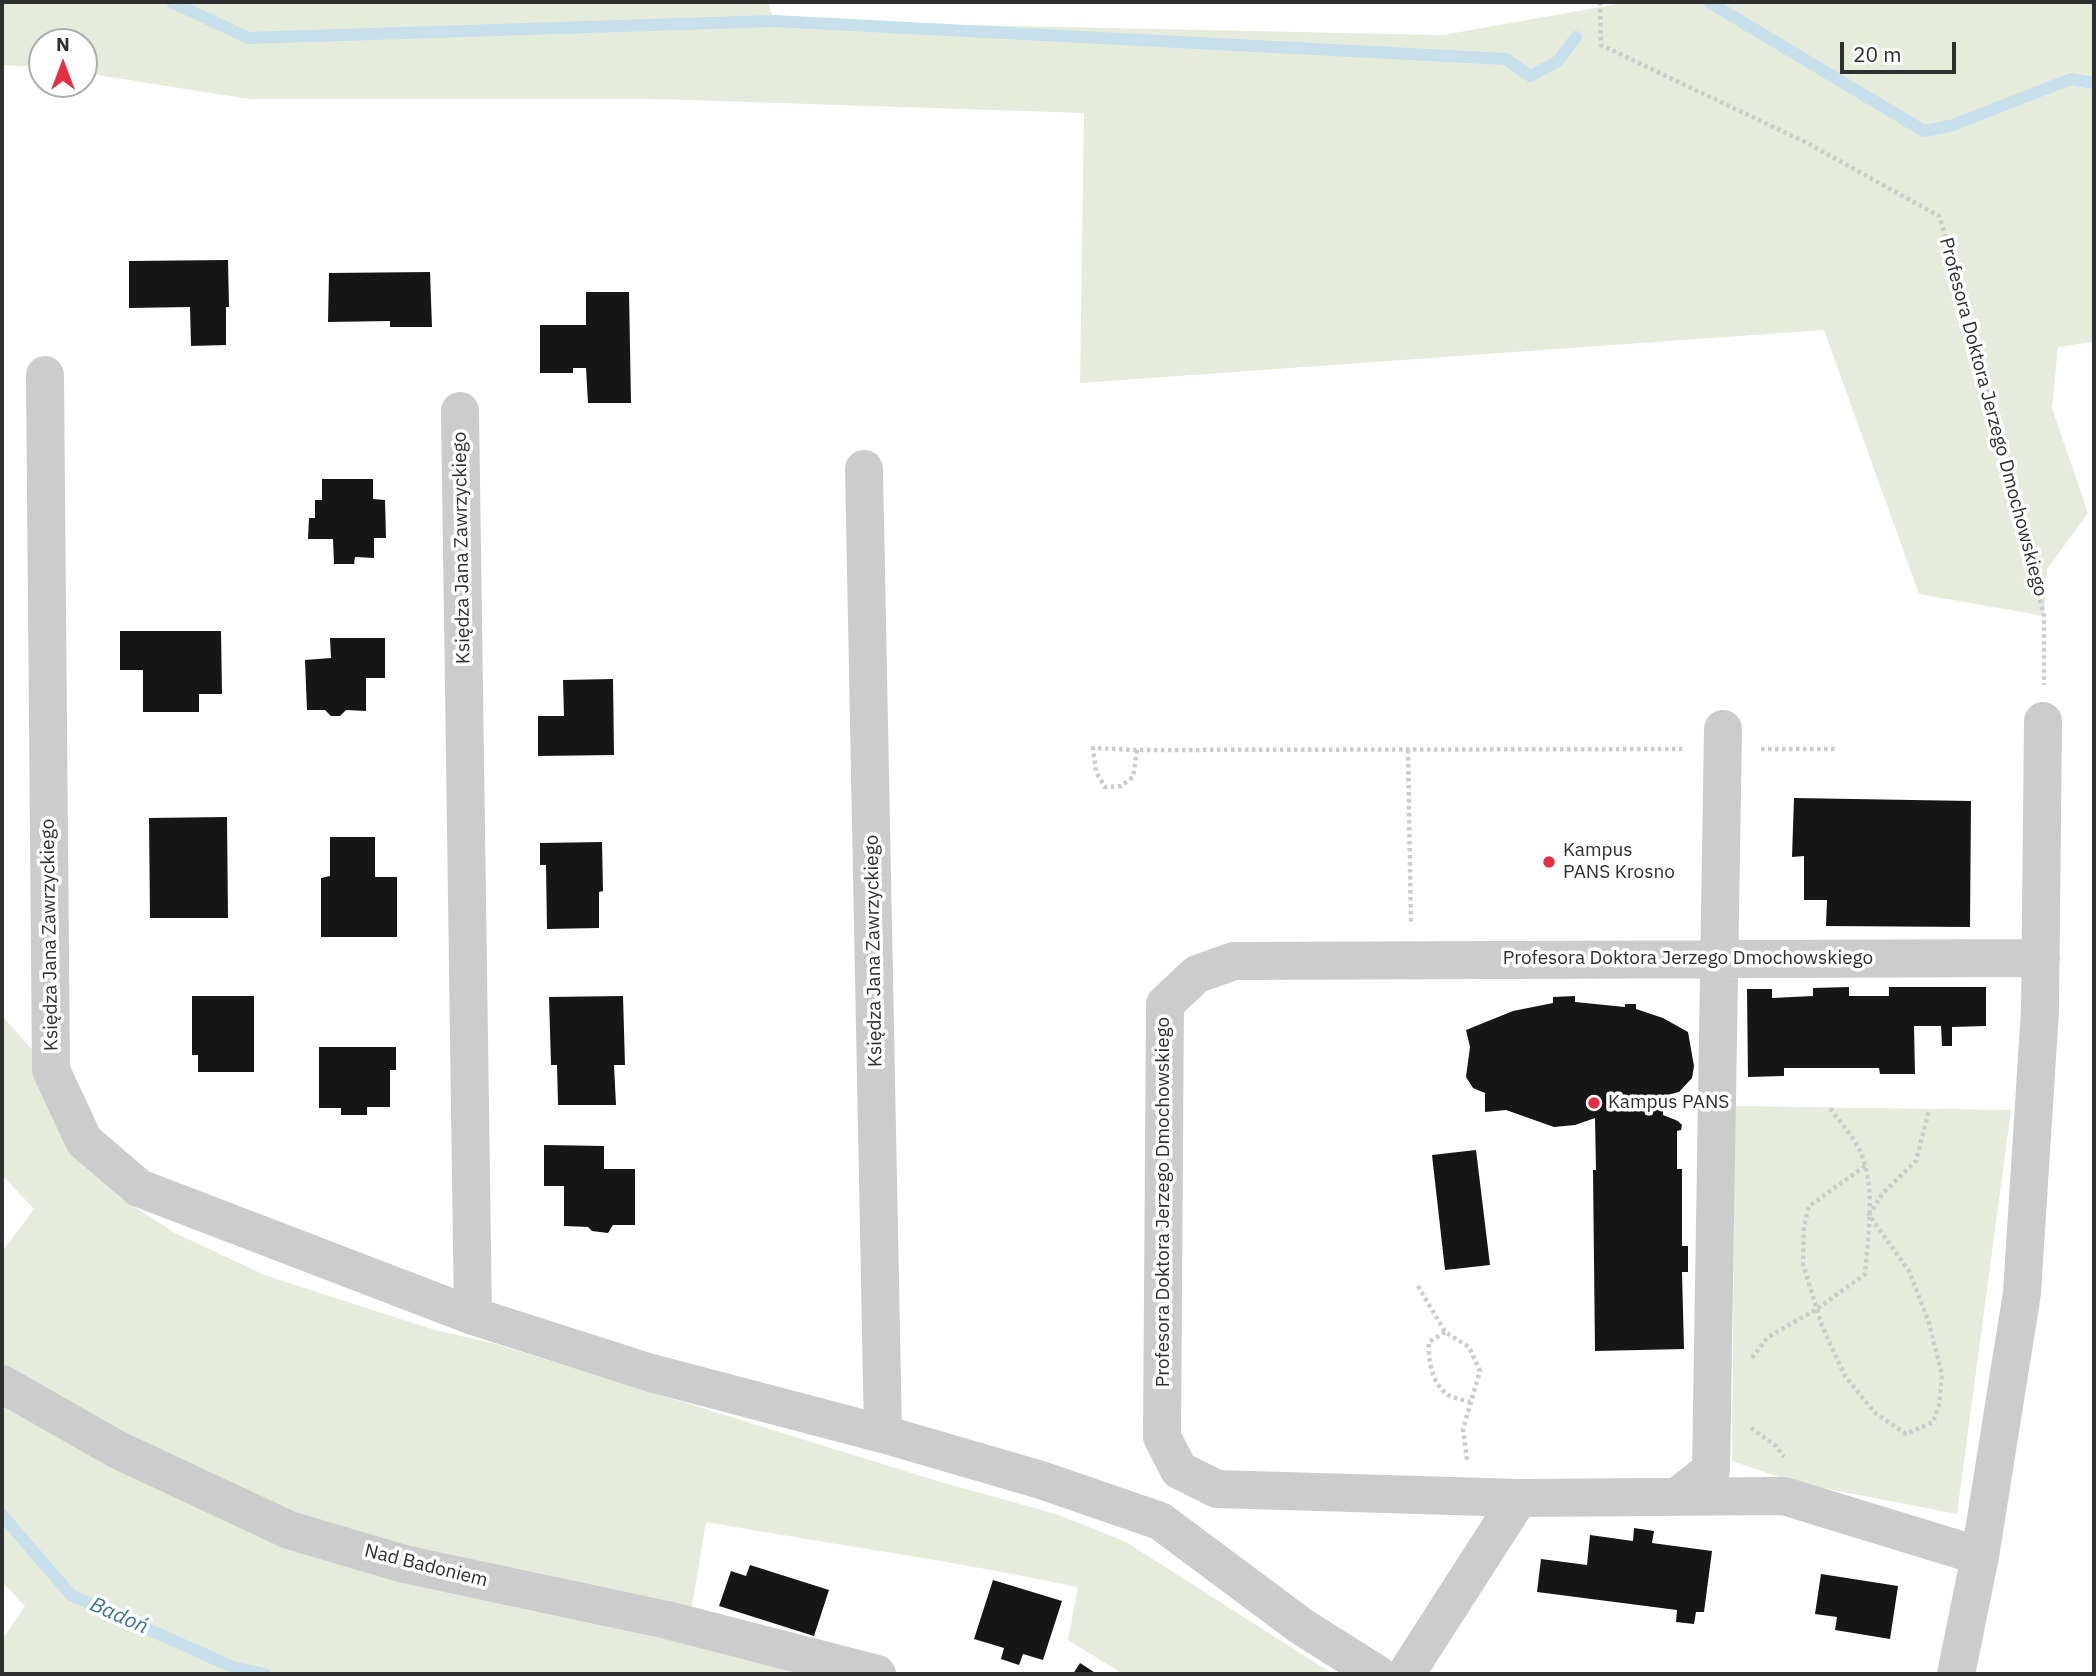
<!DOCTYPE html>
<html>
<head>
<meta charset="utf-8">
<style>
  body { margin:0 }
  #map { position:relative; width:2096px; height:1676px; overflow:hidden; background:#fff; font-family:"IBM Plex Sans",sans-serif }
  canvas { display:block }
  .frame { position:absolute; inset:0; border:4px solid #2f2f2f; pointer-events:none }
  .north { position:absolute; left:28px; top:28px; width:70px; height:70px; box-sizing:border-box; background:#fff; border:2px solid #acacac; border-radius:50%; rotate:0deg; font-size:19px; font-weight:700; line-height:28px; text-align:center; color:#2f2f2f }
  .north::after { content:''; display:block; margin:auto; width:24px; height:32px; background:#e72f43; clip-path:polygon(50% 0,100% 100%,50% 72%,0 100%) }
  .scale { position:absolute; left:1840px; top:42px; width:116px; height:32px; box-sizing:border-box; border:4px solid #2f2f2f; border-top:0; padding-left:9px; font-size:21px; line-height:24px; white-space:nowrap; color:#2f2f2f; -webkit-text-stroke:5px #fff; paint-order:stroke }
</style>
</head>
<body>
<div id="map">
<canvas width="2096" height="1676"></canvas>
<div class="frame"></div>
<div class="north">N</div>
<div class="scale">20 m</div>
</div>
<script>
const ctx = document.querySelector('canvas').getContext('2d');
ctx.lineJoin = 'round';
function paint(path, color) {
  ctx.fillStyle = color;
  ctx.fill(path, 'evenodd');
}
function trace(path, color, width, dash) {
  ctx.strokeStyle = color;
  ctx.lineWidth = width;
  ctx.lineCap = dash ? 'butt' : 'round';
  ctx.setLineDash(dash || []);
  ctx.stroke(path);
}
function write(font, color, halo, rows, align = 'center') {
  ctx.font = font + ' "IBM Plex Sans",sans-serif';
  ctx.lineWidth = 7;
  ctx.setLineDash([]);
  ctx.textBaseline = 'middle';
  ctx.strokeStyle = halo;
  ctx.fillStyle = color;
  for (const [text, x, y, turn = 0] of rows) {
    ctx.save();
    ctx.translate(x, y);
    ctx.rotate((+turn || 0) * Math.PI / 180);
    ctx.textAlign = isNaN(turn) ? turn : align;
    if (halo) ctx.strokeText(text, 0, 0);
    ctx.fillText(text, 0, 0);
    ctx.restore();
  }
}
paint(new Path2D(`
  M 2,2 L 768,2 L 774,21 L 1443,35 L 1629,2 L 2094,2 L 2094,342 L 2058,347 L 2052,408 L 2088,513 L 2047,569 L 2044,616 L 1919,594 L 1824,330 L 1080,383 L 1084,113 L 656,99 L 249,99 L 84,73 L 84,42 L 42,42 L 42,67 L 2,65 Z
  M 2,1016 L 38,1056 L 74,1148 L 119,1197 L 175,1233 L 267,1276 L 435,1330 L 496,1344 L 934,1480 L 1056,1514 L 1126,1542 L 1333,1674 L 1123,1674 L 1068,1640 L 1078,1587 C 955,1561 830,1544 706,1522 L 691,1612 L 332,1533 L 63,1406 L 2,1366 L 2,1252 L 34,1209 L 2,1175 Z
  M 1735,1106 L 2011,1110 L 1957,1514 L 1797,1483 L 1732,1461 Z
  M 2,1400 L 245,1525 L 837,1674 L 2,1674 L 2,1640 L 25,1606 L 2,1582 Z`), '#e5ecdc');
trace(new Path2D(`
  M 172,2 L 248,38 L 774,21 L 1506,59 L 1530,76 L 1558,61 L 1576,37
  M 1709,2 L 1924,131 L 1950,126 L 2071,79 L 2094,83
  M 2,1515 L 71,1595 L 233,1667 L 265,1674`), '#c8dfec', 12);
paint(new Path2D(`
  M 228,260 L 229,307 L 226,307 L 226,345 L 191,346 L 190,307 L 129,308 L 129,261 Z
  M 430,272 L 432,327 L 390,327 L 390,321 L 328,322 L 329,273 Z
  M 586,292 L 629,292 L 631,403 L 588,403 L 586,368 L 573,368 L 573,373 L 540,373 L 540,325 L 586,325 Z
  M 322,479 L 373,479 L 373,499 L 385,500 L 386,538 L 374,538 L 374,558 L 355,557 L 354,564 L 334,564 L 333,539 L 308,539 L 309,518 L 315,518 L 315,500 L 322,500 Z
  M 120,631 L 221,631 L 222,694 L 199,694 L 199,712 L 143,712 L 143,670 L 120,670 Z
  M 330,638 L 385,638 L 385,678 L 366,678 L 366,711 L 346,710 L 340,716 L 331,716 L 325,710 L 307,710 L 305,660 L 331,658 Z
  M 613,679 L 614,755 L 538,756 L 538,716 L 564,716 L 563,680 Z
  M 1794,798 L 1971,801 L 1970,927 L 1826,926 L 1827,900 L 1804,900 L 1804,856 L 1792,857 Z
  M 227,817 L 228,918 L 150,918 L 149,818 Z
  M 330,837 L 375,837 L 375,877 L 397,877 L 397,937 L 321,937 L 321,878 L 330,876 Z
  M 602,842 L 603,891 L 599,892 L 599,928 L 547,929 L 546,865 L 540,865 L 540,843 Z
  M 1849,987 L 1849,996 L 1889,996 L 1889,987 L 1986,987 L 1986,1026 L 1952,1027 L 1952,1046 L 1942,1046 L 1941,1026 L 1914,1026 L 1915,1074 L 1880,1074 L 1879,1068 L 1784,1068 L 1784,1076 L 1748,1077 L 1747,989 L 1772,989 L 1772,998 L 1813,996 L 1813,988 Z
  M 192,996 L 254,996 L 254,1072 L 198,1072 L 198,1055 L 192,1055 Z
  M 623,996 L 625,1065 L 614,1065 L 616,1105 L 558,1105 L 557,1065 L 551,1065 L 549,997 Z
  M 1575,996 L 1575,1002 L 1625,1007 L 1625,1004 L 1636,1004 L 1636,1009 L 1663,1018 L 1688,1032 L 1694,1066 L 1692,1078 L 1679,1092 L 1663,1096 L 1663,1115 L 1678,1121 L 1682,1125 L 1681,1130 L 1677,1131 L 1677,1169 L 1682,1169 L 1682,1246 L 1688,1246 L 1688,1272 L 1682,1272 L 1684,1349 L 1595,1351 L 1593,1170 L 1596,1170 L 1595,1118 L 1575,1125 L 1554,1127 L 1506,1110 L 1485,1112 L 1485,1093 L 1473,1088 L 1466,1077 L 1470,1047 L 1466,1030 L 1513,1011 L 1553,1003 L 1553,997 Z
  M 319,1047 L 396,1047 L 396,1070 L 390,1070 L 390,1107 L 367,1107 L 367,1115 L 341,1115 L 341,1108 L 319,1108 Z
  M 544,1145 L 604,1146 L 604,1169 L 635,1169 L 635,1225 L 613,1225 L 608,1233 L 592,1231 L 588,1227 L 564,1226 L 564,1186 L 544,1186 Z
  M 1476,1150 L 1490,1265 L 1445,1270 L 1432,1155 Z
  M 1634,1528 L 1654,1531 L 1652,1543 L 1712,1551 L 1704,1612 L 1696,1612 L 1694,1624 L 1676,1622 L 1677,1610 L 1537,1592 L 1541,1559 L 1587,1565 L 1590,1535 L 1633,1541 Z
  M 750,1565 L 829,1590 L 814,1636 L 719,1606 L 731,1571 L 746,1576 Z
  M 1821,1574 L 1898,1586 L 1890,1639 L 1835,1630 L 1837,1617 L 1815,1614 Z
  M 993,1580 L 1062,1601 L 1043,1660 L 1023,1654 L 1019,1665 L 1001,1659 L 1004,1648 L 974,1639 Z
  M 1080,1663 L 1097,1674 L 1073,1674 Z`), '#161616');
trace(new Path2D(`
  M 1600,2 L 1601,45 L 1807,143 L 1939,216 L 1965,297 L 2044,616 L 2044,685
  M 1761,749 L 1837,749
  M 1137,750 L 1133,777 L 1121,786 L 1105,787 L 1096,772 L 1093,748 L 1137,750 L 1685,749
  M 1408,750 L 1411,924
  M 1865,1166 L 1809,1206 L 1804,1226 L 1803,1264 L 1822,1326 L 1845,1376 L 1875,1413 L 1906,1434 L 1933,1422 L 1939,1405 L 1942,1375 L 1929,1323 L 1909,1271 L 1869,1215 L 1883,1193 L 1916,1161 L 1929,1110
  M 1418,1286 L 1445,1332 L 1469,1347 L 1480,1371 L 1463,1429 L 1467,1460
  M 1445,1332 L 1429,1342 C 1428,1359 1431,1383 1448,1395 C 1453,1398 1464,1400 1470,1402
  M 1752,1358 L 1768,1337 L 1817,1309 L 1865,1274 C 1868,1235 1876,1190 1861,1153 C 1854,1137 1839,1121 1829,1107
  M 1751,1428 L 1776,1446 L 1784,1457`), '#ccc', 4.5, [3.5, 3.5]);
trace(new Path2D(`
  M 45,375 L 51,1070 L 84,1141 L 139,1188 L 473,1316 L 651,1373 L 883,1434 L 1041,1480 L 1160,1521 L 1301,1626 L 1377,1674
  M 460,411 L 473,1316
  M 864,469 L 883,1434
  M 2,1384 L 118,1450 L 289,1530 L 404,1564 L 667,1620 L 877,1674
  M 1677,1497 L 1711,1470 L 1723,729
  M 1980,1556 L 1784,1496 L 1519,1498 L 1217,1489 L 1179,1470 L 1162,1437 L 1165,1004 L 1197,974 L 1234,961 L 2041,958
  M 1406,1674 L 1519,1498
  M 1956,1674 L 1980,1556 L 2022,1293 L 2040,1010 L 2043,721`), '#ccc', 38);
for (const [x, y, r, color] of [
  [1549,862,7,"#e72f43"],
  [1594,1103,7,"#e72f43"]
]) {
  const dot = new Path2D();
  dot.arc(x, y, r, 0, 2 * Math.PI);
  ctx.fillStyle = color;
  ctx.fill(dot);
  trace(dot, '#fff', 2.5);
}
write('19px', '#2f2f2f', '#fff', [
  ["Profesora Doktora Jerzego Dmochowskiego",1993,417,75],
  ["Księdza Jana Zawrzyckiego",462,548,-91],
  ["Księdza Jana Zawrzyckiego",50,935,-91],
  ["Księdza Jana Zawrzyckiego",874,951,-91],
  ["Profesora Doktora Jerzego Dmochowskiego",1688,959],
  ["Profesora Doktora Jerzego Dmochowskiego",1164,1202,-90],
  ["Nad Badoniem",426,1566,14]
]);
write('19px', '#2f2f2f', '#fff', [
  ["Kampus",1563,851],
  ["PANS Krosno",1563,873],
  ["Kampus PANS",1608,1103]
], 'left');
write('italic 21px', '#3b7392', '#fff', [
  ["Badoń",119,1616,24]
]);
</script>
</body>
</html>
